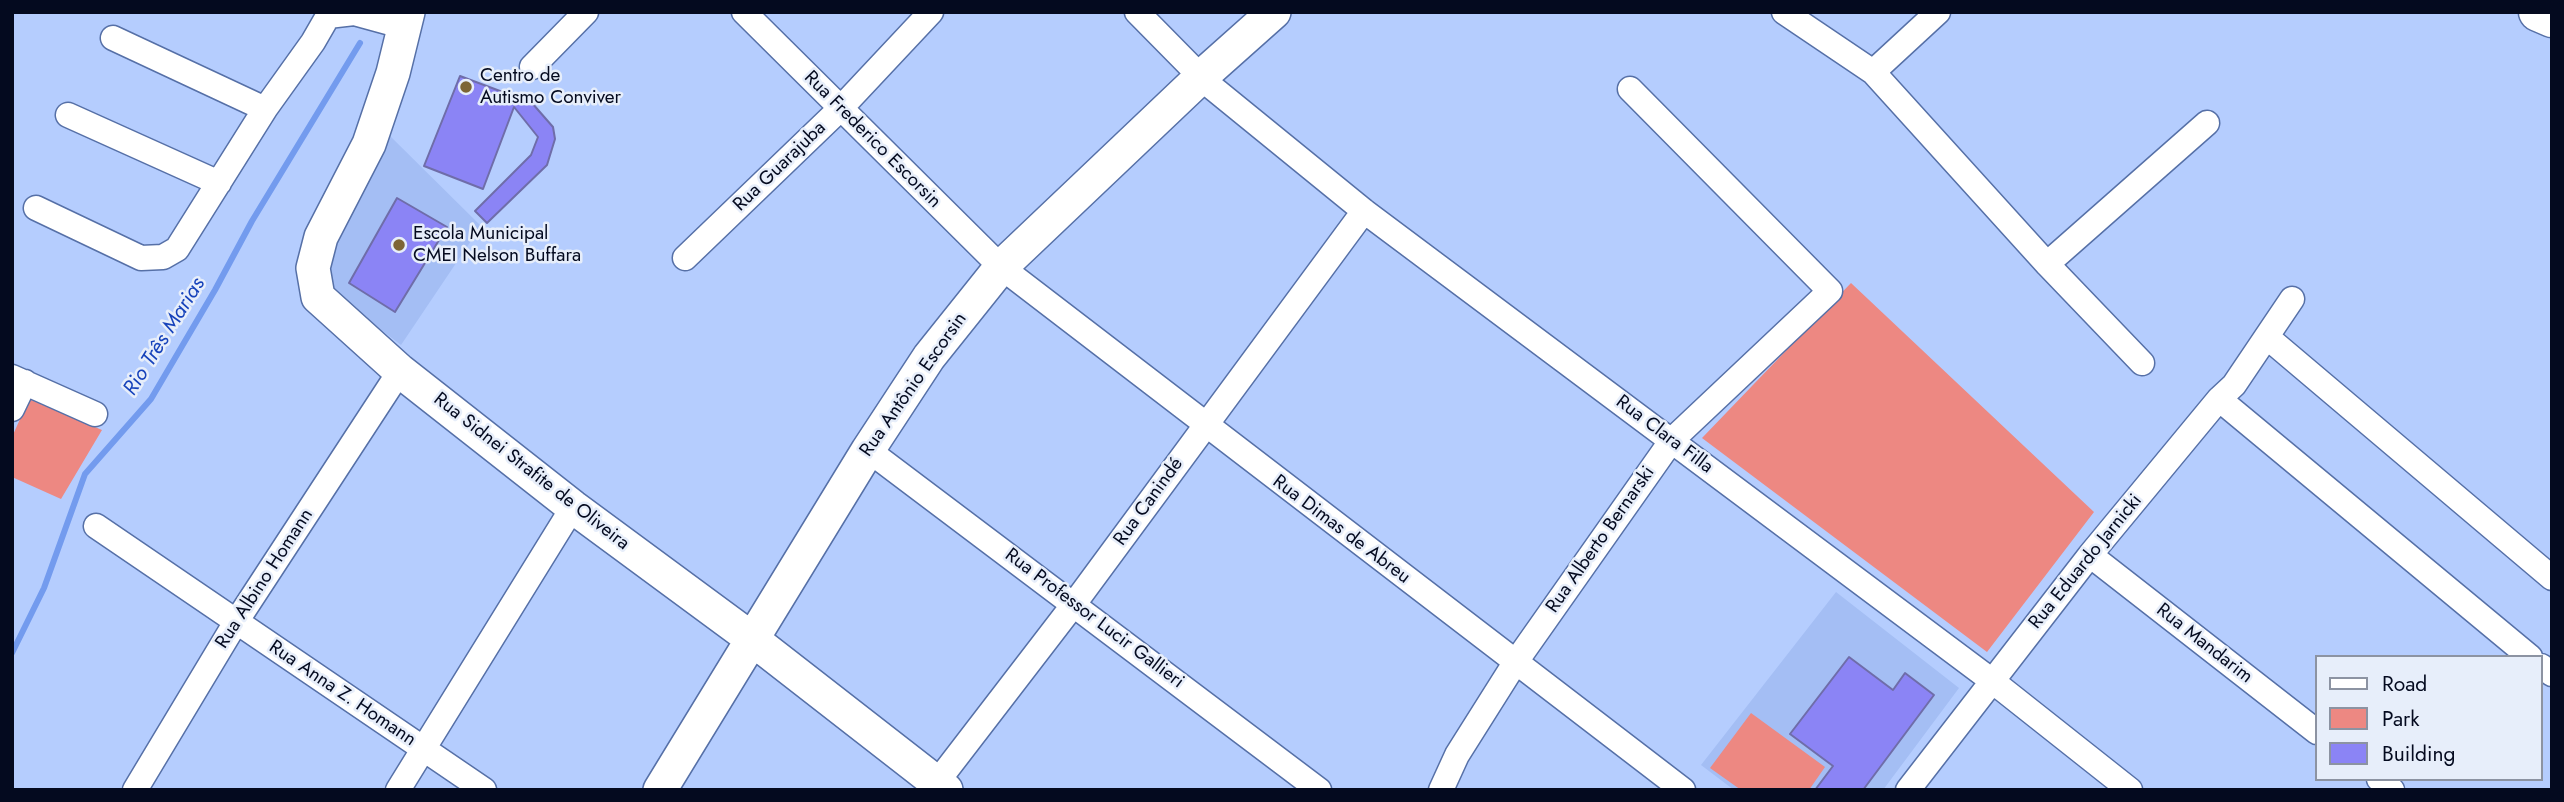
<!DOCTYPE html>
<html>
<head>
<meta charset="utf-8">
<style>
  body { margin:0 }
  #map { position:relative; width:2564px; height:802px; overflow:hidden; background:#b5cdfe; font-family:Jost,sans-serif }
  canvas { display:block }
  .frame { position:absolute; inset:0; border:14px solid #040a1f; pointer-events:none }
  .legend { position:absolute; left:2315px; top:655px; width:228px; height:126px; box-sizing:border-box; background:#e7eefa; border:2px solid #8c93a2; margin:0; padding:9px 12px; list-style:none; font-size:21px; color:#040a1f }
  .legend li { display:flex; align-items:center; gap:14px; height:35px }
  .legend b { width:35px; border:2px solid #8c93a2 }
</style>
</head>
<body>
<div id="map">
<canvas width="2564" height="802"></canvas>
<div class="frame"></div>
<ul class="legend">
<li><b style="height:9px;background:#fff"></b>Road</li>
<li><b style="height:19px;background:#ed8882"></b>Park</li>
<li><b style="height:19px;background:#8b84f5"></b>Building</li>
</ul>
</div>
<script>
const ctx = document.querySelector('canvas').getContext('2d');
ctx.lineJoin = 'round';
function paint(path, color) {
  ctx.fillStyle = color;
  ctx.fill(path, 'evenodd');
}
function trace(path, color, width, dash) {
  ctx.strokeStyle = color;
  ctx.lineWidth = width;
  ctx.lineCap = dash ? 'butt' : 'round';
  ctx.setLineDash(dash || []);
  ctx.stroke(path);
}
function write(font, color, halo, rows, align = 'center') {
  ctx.font = font + ' Jost,sans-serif';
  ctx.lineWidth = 5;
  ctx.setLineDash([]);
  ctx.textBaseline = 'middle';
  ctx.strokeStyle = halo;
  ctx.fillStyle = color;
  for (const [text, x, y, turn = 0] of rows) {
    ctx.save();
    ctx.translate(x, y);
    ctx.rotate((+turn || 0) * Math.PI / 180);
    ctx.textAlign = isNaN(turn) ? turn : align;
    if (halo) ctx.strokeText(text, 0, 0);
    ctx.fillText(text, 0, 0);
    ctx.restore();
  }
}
paint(new Path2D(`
  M 388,134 L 481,226 L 401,345 L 326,288 L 320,265 Z
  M 1836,592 L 1959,688 L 1883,790 L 1734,790 L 1701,765 Z`), '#a4bef4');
paint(new Path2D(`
  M 1851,283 L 2094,512 L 1987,652 L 1702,438 Z
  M 29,399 L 102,430 L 61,499 L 12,477 L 12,437 Z
  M 1751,713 L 1825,767 L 1809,790 L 1741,790 L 1710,768 Z`), '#ed8882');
trace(new Path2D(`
  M 12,653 L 44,588 L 85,474 L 151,399 L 215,290 L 252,221 L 360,43`), '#739bee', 6);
const building = new Path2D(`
  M 460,76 L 532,103 L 553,127 L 555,139 L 547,165 L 487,223 L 475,211 L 531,155 L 538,137 L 514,107 L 483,189 L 424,166 Z
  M 397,198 L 447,227 L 395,312 L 349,283 Z
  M 1849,657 L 1893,690 L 1905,673 L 1934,695 L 1863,790 L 1815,790 L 1833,766 L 1790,734 Z`);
paint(building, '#8b84f5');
trace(building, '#6f6da9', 2);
const street = new Path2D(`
  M 744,12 L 1001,267 L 1683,790
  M 1137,12 L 1208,84 L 1364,211 L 1991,680 L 2130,790
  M 1784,12 L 1873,72 L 2047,264 L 2142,363
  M 113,38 L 265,109
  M 532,67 L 586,12
  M 1873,72 L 1938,12
  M 68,115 L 219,183
  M 36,208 L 141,258 L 163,257 L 177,249 L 265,109 L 313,42 L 328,16 L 354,13 L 405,27
  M 685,258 L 840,109 L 931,12
  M 2047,264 L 2207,123
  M 2267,337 L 2552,578
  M 12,377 L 95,414
  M 2219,399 L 2530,657
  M 12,409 L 25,382
  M 868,450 L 1319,790
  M 96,526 L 484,790
  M 2090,555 L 2317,732
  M 2541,666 L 2552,674
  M 2379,779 L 2392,790
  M 135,790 L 236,622 L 400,371
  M 398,790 L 573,507
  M 931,790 L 1074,604 L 1364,211
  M 1441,790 L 1457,755 L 1515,663 L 1672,440 L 1830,291 L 1630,89
  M 1908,790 L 2090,555 L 2219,399 L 2234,385 L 2292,299`);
const secondary = new Path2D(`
  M 408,12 L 393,73 L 369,144 L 321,237 L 313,268 L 318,297 L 400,371 L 573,507 L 752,639 L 946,790
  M 660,790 L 868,450 L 929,357 L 1001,267 L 1201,77 L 1274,12`);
const highway = new Path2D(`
  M 2538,12 L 2552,18`);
trace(street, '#5670a7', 27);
trace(secondary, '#5670a7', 36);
trace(highway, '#5670a7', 41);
trace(street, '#fff', 24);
trace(secondary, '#fff', 33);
trace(highway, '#fff', 38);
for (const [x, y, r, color] of [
  [466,87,7,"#7d6536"],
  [399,245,7,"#7d6536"]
]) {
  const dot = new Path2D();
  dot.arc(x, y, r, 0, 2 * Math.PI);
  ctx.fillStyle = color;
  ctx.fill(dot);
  trace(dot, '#e7eefa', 2.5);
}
write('19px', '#040a1f', '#e7eefa', [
  ["Centro de",480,76],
  ["Autismo Conviver",480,98],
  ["Escola Municipal",413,234],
  ["CMEI Nelson Buffara",413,256]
], 'left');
write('19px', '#040a1f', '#e7eefa', [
  ["Rua Frederico Escorsin",872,140,45],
  ["Rua Guarajuba",780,167,-44],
  ["Rua Antônio Escorsin",914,385,-55],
  ["Rua Clara Filla",1664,435,37],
  ["Rua Sidnei Strafite de Oliveira",531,472,38],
  ["Rua Canindé",1149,502,-54],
  ["Rua Dimas de Abreu",1341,530,37],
  ["Rua Alberto Bernarski",1601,540,-55],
  ["Rua Eduardo Jarnicki",2086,562,-51],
  ["Rua Albino Homann",265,579,-57],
  ["Rua Professor Lucir Gallieri",1094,619,37],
  ["Rua Mandarim",2204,644,38],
  ["Rua Anna Z. Homann",342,694,34]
]);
write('italic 21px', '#1743bb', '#e7eefa', [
  ["Rio Três Marias",165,337,-58]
]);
</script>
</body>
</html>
